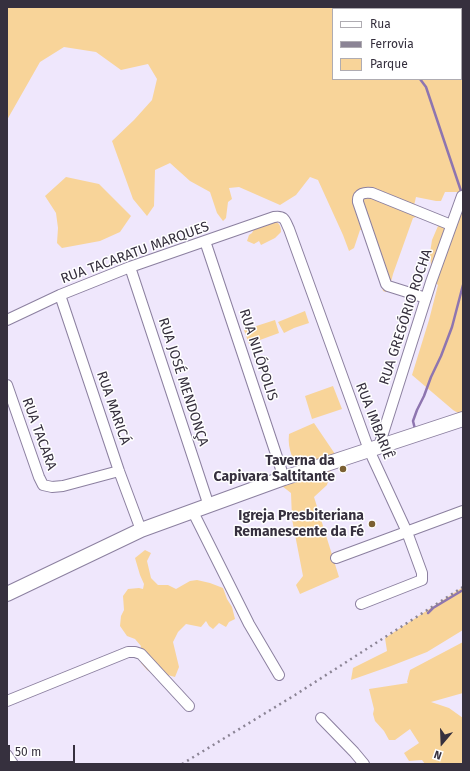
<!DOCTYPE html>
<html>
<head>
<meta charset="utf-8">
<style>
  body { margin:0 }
  #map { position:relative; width:470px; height:771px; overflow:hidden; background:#efe7fc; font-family:"Fira Sans",sans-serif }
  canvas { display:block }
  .frame { position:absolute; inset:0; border:8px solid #36303e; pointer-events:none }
  .legend { position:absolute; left:332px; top:8px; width:130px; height:72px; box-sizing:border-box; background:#fff; border:1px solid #afacb2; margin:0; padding:5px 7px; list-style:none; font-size:12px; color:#36303e }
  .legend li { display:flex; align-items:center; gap:8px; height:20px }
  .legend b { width:20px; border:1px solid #afacb2 }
  .north { position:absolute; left:422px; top:723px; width:40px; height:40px; -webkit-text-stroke:3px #fff; paint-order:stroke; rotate:199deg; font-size:11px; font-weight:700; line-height:16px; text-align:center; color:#36303e }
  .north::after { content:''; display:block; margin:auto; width:14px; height:18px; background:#36303e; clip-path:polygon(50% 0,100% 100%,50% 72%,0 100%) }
  .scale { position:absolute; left:8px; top:745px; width:67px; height:18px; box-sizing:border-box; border:2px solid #36303e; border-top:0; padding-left:5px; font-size:12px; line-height:14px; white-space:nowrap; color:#36303e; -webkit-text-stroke:3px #fff; paint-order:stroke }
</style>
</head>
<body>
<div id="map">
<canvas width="470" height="771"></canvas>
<div class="frame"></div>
<ul class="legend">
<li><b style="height:5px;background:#fff"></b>Rua</li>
<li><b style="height:5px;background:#8b8495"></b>Ferrovia</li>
<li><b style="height:11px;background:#f8d499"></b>Parque</li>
</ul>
<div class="north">N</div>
<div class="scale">50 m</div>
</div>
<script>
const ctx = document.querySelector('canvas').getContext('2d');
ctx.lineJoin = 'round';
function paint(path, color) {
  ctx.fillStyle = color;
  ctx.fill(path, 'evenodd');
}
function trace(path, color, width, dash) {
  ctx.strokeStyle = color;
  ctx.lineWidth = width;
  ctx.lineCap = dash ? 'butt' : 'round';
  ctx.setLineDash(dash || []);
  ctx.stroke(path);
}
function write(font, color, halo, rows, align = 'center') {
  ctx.font = font + ' "Fira Sans",sans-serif';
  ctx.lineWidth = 3;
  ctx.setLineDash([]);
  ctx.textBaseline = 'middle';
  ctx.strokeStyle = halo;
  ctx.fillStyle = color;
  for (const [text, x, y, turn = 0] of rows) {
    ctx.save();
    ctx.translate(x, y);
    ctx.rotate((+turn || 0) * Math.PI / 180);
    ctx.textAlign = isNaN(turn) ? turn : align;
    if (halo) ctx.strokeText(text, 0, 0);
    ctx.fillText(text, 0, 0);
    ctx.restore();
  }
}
paint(new Path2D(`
  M 7,7 L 420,7 L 423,9 L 333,9 L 333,79 L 461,79 L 461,66 L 463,65 L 463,194 L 456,192 L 445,192 L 441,201 L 436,201 L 416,197 L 413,210 L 417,214 L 416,217 L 413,218 L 393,274 L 389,290 L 386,292 L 383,291 L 367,230 L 360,230 L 354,248 L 349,251 L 343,235 L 318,180 L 310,177 L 296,195 L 280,205 L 239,187 L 229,188 L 232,199 L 228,202 L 226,218 L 223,221 L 217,213 L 210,192 L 190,181 L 170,163 L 155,170 L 154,206 L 147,216 L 133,199 L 112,141 L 134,120 L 152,100 L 157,79 L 148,64 L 121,70 L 96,52 L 64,47 L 40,62 L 7,120 Z
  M 66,177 L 99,184 L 131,216 L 120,232 L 100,241 L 62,248 L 57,243 L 58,228 L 56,213 L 45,196 Z
  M 463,205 L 463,416 L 453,410 L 412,375 L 429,320 L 438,285 L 428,276 L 431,265 L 430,253 L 432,240 L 438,226 L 458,222 Z
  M 273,220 C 279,223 281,225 281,232 L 275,238 L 261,245 L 259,241 L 254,244 L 247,241 L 249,235 L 252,233 L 254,229 L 259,226 Z
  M 305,311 L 309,323 L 294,328 L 284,333 L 278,322 Z
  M 275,320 L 279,333 L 249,344 L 244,330 Z
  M 333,386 L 342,409 L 312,419 L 305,396 Z
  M 314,423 L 335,454 L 327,485 L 314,497 L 339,577 L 300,594 L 296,585 L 303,576 L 292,519 L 291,493 L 282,486 L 302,475 C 294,462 287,450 289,434 Z
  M 145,550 L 151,553 L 147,561 L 151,578 L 158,585 L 168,585 L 176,589 L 190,581 L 197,580 L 210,583 L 223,588 L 227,599 L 232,607 L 235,619 L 229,622 L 226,627 L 219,623 L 213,629 L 209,626 L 206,621 L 201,627 L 186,624 L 178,632 L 173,642 L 179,667 L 175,677 L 164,674 L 153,674 L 147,670 L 141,663 L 139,657 L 141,646 L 135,639 L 127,636 L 120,626 L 121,616 L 124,610 L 123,596 L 128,589 L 139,588 L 143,589 L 144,584 L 140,575 L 135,558 Z
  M 463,587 L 463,630 L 427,652 L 391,666 L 351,680 L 353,668 L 387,651 L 385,638 Z
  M 463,642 L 463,693 L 431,702 L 449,708 L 463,718 L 463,761 L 461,764 L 425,764 L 422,760 L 409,761 L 404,753 L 419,743 L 410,729 L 395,740 L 389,740 L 384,731 L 375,721 L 373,714 L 374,709 L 369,689 L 408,683 L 407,682 L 410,670 Z`), '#f8d499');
trace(new Path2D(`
  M 357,7 L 360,9
  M 420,79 L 426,87 L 462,194
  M 415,429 L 413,421 L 417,410 L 424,396 L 431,377 L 441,356 L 452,327 L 463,285
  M 428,613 L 433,608 L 463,590`), '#8e75b0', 2.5);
const street = new Path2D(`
  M 205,241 L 284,478
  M 130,267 L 209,506
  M 60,295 L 119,471 L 141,530
  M 426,298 L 388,286 L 386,284 L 358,202 C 357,193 365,192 372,193 L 451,225
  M 7,320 L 60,295 L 130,267 L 274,217 C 285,215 285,221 289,229 L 369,450 L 407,532 L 422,573 L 422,580 L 361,604
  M 7,385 L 39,477 L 43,485 L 52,487 L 63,486 L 119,471
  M 379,446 L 431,282 L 462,196
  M 193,512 L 249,624 L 279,675
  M 336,558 L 463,511
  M 7,701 L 128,652 L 135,652 L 141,654 L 189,706
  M 321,718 L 354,752 L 364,764
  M 7,755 L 13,764`);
const secondary = new Path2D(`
  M 7,594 L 141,530 L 284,478 L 463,419`);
trace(street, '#8c80a0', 12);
trace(secondary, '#8c80a0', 16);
trace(street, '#fff', 10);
trace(secondary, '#fff', 14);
trace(new Path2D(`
  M 182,764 L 295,695 L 463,587`), '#8b8495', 2.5, [2, 4]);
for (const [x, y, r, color] of [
  [343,469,4,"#7b6032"],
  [372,524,4,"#7b6032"]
]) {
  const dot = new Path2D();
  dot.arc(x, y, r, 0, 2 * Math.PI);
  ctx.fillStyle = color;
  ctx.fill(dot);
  trace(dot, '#fff', 1.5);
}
write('14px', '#36303e', '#fff', [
  ["RUA TACARATU MARQUES",135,253,-20],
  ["RUA GREGÓRIO ROCHA",406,317,-72],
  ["RUA NILÓPOLIS",258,355,72],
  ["RUA JOSÉ MENDONÇA",183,382,72],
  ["RUA MARICÁ",113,408,71],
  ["RUA IMBARIÊ",374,421,69],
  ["RUA TACARA",39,434,70]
]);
write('bold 14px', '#36303e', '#fff', [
  ["Taverna da",335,461],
  ["Capivara Saltitante",335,477],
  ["Igreja Presbiteriana",364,516],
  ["Remanescente da Fé",364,532]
], 'right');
</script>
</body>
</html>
